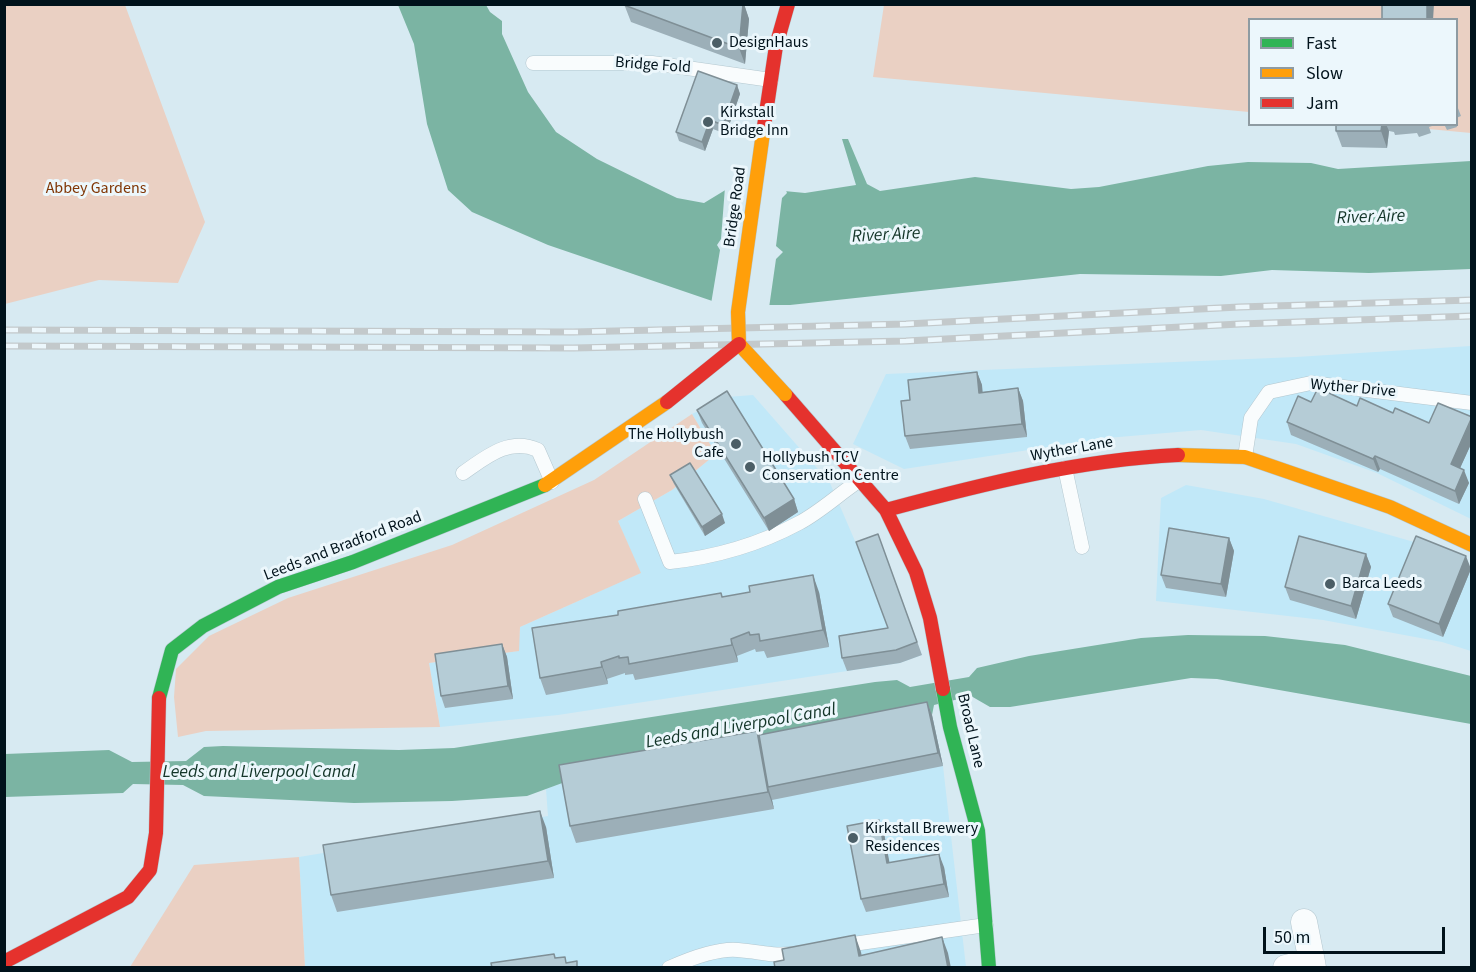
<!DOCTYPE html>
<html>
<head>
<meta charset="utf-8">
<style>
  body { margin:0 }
  #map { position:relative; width:1476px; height:972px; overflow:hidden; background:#d7eaf2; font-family:"Source Sans 3",sans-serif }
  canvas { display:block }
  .frame { position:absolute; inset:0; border:6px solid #00121b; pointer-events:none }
  .legend { position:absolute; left:1248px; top:18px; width:210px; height:108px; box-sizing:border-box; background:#ecf7fc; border:2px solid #8e9ba2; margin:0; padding:8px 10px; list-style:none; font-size:18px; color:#00121b }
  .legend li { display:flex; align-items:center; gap:12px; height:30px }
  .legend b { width:30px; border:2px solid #8e9ba2 }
  .scale { position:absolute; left:1263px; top:927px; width:182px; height:27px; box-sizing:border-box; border:3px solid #00121b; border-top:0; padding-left:8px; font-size:18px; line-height:21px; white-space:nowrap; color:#00121b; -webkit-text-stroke:4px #ecf7fc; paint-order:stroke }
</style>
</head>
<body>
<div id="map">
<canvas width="1476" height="972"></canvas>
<div class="frame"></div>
<ul class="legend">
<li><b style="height:8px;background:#30b455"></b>Fast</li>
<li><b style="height:8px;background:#ff9f0a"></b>Slow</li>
<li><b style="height:8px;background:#e5322d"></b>Jam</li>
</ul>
<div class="scale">50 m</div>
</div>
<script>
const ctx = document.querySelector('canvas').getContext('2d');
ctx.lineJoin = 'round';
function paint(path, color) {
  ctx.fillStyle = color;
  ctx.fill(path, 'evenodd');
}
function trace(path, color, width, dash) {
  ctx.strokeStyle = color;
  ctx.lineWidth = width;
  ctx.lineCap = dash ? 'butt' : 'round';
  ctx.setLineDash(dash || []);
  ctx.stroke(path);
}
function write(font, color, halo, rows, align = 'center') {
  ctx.font = font + ' "Source Sans 3",sans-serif';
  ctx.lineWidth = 6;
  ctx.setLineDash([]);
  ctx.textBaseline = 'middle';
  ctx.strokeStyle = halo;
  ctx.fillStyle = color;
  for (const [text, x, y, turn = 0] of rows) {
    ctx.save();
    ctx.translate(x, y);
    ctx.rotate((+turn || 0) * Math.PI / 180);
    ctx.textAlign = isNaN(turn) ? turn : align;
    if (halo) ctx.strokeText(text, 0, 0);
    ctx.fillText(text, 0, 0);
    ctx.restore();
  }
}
paint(new Path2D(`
  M 1471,346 L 1471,519 L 1377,473 L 1296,444 L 1201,430 L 1107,438 L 904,469 L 853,444 L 886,374 L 1296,357 Z
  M 753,395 L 830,483 L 861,555 L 922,655 L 900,663 L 558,715 L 440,727 L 429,663 L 518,651 L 520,627 L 640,573 L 618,521 L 672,490 L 716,454 L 692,414 L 727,397 Z
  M 1186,485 L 1264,499 L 1414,542 L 1471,567 L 1471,651 L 1442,642 L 1323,620 L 1156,601 L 1161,498 Z
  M 932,715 L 943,766 L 966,967 L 305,967 L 299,857 L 548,816 L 546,789 L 565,782 Z`), '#c1e8f8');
paint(new Path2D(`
  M 4,5 L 125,5 L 205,222 L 178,283 L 99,280 L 5,304 Z
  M 884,5 L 1471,5 L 1471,133 L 1386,125 L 1456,124 L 1456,20 L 1250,20 L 1249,112 L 873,77 Z
  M 692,414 L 716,454 L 672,490 L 618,521 L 641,573 L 520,627 L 519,651 L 429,663 L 440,727 L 206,731 L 178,737 L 174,697 L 176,669 L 209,636 L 288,598 L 452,545 L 594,480 Z
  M 299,857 L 305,967 L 130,967 L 194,865 Z`), '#ead0c3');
paint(new Path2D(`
  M 398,5 L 486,5 L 490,12 L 502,21 L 502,34 L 528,92 L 556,132 L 597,159 L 656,188 L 677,198 L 704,203 L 732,186 L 805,193 L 856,185 L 842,139 L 848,139 L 867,184 L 880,191 L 975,177 L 1071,189 L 1099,187 L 1208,166 L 1248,162 L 1311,163 L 1338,169 L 1471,161 L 1471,269 L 1369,273 L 1272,270 L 1221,276 L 1080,274 L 790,305 L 724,305 L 548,245 L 472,212 L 448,190 L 427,124 L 414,44 Z
  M 1188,635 L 1265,636 L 1345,645 L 1471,676 L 1471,724 L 1217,679 L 1191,678 L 1010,707 L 990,707 L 971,696 L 934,705 L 932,715 L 565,782 L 527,796 L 452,801 L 354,803 L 204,796 L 183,785 L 133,784 L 123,793 L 5,797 L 5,754 L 109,750 L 132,762 L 186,761 L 204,747 L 223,746 L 399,750 L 454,748 L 875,682 L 897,680 L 910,687 L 969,677 L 977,668 L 1029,656 L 1141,638 Z`), '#7bb4a3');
paint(new Path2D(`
  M 732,183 L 785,188 L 787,193 L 782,198 L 776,246 L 783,252 L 776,259 L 769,308 L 723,308 L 711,304 L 720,250 L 717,245 L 721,239 L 725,187 Z`), '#d7eaf2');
const lane = new Path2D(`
  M 533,63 L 652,63 L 771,80
  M 1245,457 L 1251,418 L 1269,392 L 1311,383 L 1472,403
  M 1065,468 L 1082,547
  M 463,473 C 486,457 509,437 538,450 L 552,482
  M 645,499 L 670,562 C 716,557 758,545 799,523 C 820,512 839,494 860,480
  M 839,946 L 986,925
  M 669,968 C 689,959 717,948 738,950 C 764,952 772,957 800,953`);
const street = new Path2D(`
  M 1304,922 L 1312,962
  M 1286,968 L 1312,962 L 1313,968`);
const fast = new Path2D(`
  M 943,689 L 950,727 L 978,831 L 989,968
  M 159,698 L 172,650 L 203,626 L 278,587 L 353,562 L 545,485`);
const slow = new Path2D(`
  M 1178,455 L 1245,457 L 1390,507 L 1472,545
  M 545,485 L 667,402`);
const jam = new Path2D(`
  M 763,133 L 776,46 L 788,4
  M 785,394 L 886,510 L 916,572 L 930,618 L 943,689
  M 886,510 C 983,484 1078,460 1178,455
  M 4,962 L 128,897 L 150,870 L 156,833 L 159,698`);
trace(lane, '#b4c7cf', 15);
trace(street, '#b4c7cf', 27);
trace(fast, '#b4c7cf', 15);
trace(slow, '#b4c7cf', 15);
trace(jam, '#b4c7cf', 15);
trace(lane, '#f9fcfd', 14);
trace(street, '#f9fcfd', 26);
trace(fast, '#30b455', 14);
trace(slow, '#ff9f0a', 14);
trace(jam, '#e5322d', 14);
const rail = new Path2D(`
  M 4,330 L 573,332 L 906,324 L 1239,307 L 1472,300
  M 4,346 L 573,348 L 906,341 L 1240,324 L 1472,316`);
trace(rail, '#c3c9cb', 7);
trace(rail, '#ecf7fc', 4.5, [14]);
const slowBridge = new Path2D(`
  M 739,344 L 738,312 L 763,133
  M 739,344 L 785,394`);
const jamBridge = new Path2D(`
  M 667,402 L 739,344`);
trace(slowBridge, '#b4c7cf', 15, []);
trace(jamBridge, '#b4c7cf', 15, []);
trace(slowBridge, '#ff9f0a', 14);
trace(jamBridge, '#e5322d', 14);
paint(new Path2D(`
  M 624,4 L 744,4 L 749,19 L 745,64 L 631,22 Z
  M 737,85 L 740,94 L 726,134 L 713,129 L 705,151 L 679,141 L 676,132 Z
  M 1456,103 L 1461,116 L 1456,118 Z
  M 1336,124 L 1438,124 L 1429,127 L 1431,133 L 1419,137 L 1417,133 L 1395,135 L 1394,132 L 1389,131 L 1387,148 L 1342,147 L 1336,131 Z
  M 1444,124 L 1456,124 L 1457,127 L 1447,130 Z
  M 977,372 L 982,385 L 982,392 L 1018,388 L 1023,401 L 1027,437 L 910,449 L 905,436 L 910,400 Z
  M 1311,402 L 1357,406 L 1393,413 L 1429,423 L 1472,417 L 1472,442 L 1460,468 L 1469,483 L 1459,504 L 1380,469 L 1378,472 L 1291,435 L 1287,422 Z
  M 697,410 L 794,499 L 798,512 L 769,531 L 702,423 Z
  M 670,475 L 725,523 L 705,536 L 674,484 Z
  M 878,534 L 922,655 L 900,663 L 847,671 L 842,658 L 888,628 Z
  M 1229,538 L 1234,551 L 1226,597 L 1166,588 L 1161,575 Z
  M 1366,554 L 1371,567 L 1356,619 L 1290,600 L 1285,587 Z
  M 1471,569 L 1443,637 L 1393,617 L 1388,604 Z
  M 819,592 L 829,647 L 767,658 L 764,651 L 756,652 L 755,649 L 737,656 L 738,662 L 635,680 L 633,674 L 625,675 L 625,673 L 607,679 L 608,684 L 546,695 L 540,678 L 618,615 L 721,593 L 722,597 Z
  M 502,644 L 507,657 L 513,699 L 445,708 L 441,696 Z
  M 927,702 L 932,715 L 943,766 L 772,800 L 774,809 L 576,843 L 570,826 L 757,731 L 759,735 Z
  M 546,827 L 554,878 L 337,912 L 331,895 Z
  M 884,833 L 889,863 L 944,867 L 949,897 L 866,912 L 861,899 Z`), '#9cafb8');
paint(new Path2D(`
  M 743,4 L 744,4 L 749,19 L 745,64 L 739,48 Z
  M 1427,4 L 1434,4 L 1433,20 L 1427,20 Z
  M 737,85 L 740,94 L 726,134 L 723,125 Z
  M 710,120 L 713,129 L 705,151 L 702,142 Z
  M 1382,124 L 1386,124 L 1389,131 L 1387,148 L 1381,131 Z
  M 977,372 L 982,385 L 984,406 L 979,393 Z
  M 1018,388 L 1023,401 L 1027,437 L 1022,424 Z
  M 1472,418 L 1472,442 L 1456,477 L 1451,464 Z
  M 1375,456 L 1380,469 L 1378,472 L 1373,459 Z
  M 1464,470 L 1469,483 L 1459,504 L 1455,491 Z
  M 794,499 L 798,512 L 769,531 L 764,518 Z
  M 722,514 L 725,523 L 705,536 L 702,527 Z
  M 1229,538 L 1234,551 L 1226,597 L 1221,584 Z
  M 1366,554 L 1371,567 L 1356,619 L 1351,606 Z
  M 1466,556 L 1471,569 L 1443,637 L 1439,624 Z
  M 813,575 L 819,592 L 829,647 L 823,630 Z
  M 731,639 L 737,656 L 738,662 L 732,645 Z
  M 502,644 L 507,657 L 513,699 L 508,686 Z
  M 601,662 L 607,679 L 608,684 L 602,667 Z
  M 927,702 L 932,715 L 943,766 L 938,753 Z
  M 757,731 L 763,748 L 768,787 L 772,800 L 774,809 L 768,792 Z
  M 540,811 L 546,827 L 554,878 L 548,861 Z
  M 879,820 L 884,833 L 892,876 L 887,863 Z
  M 939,854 L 944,867 L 949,897 L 944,884 Z
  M 855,935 L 861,952 L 864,968 L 859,956 Z
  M 942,937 L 948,953 L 951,968 L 948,968 Z`), '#7f8f96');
const building = new Path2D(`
  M 624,4 L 743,4 L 739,48 L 624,5 Z
  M 1382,4 L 1427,4 L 1427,20 L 1382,20 Z
  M 698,71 L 737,85 L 723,125 L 710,120 L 702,142 L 676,132 Z
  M 1336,124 L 1382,124 L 1381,131 L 1336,131 Z
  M 977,372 L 979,393 L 1018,388 L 1022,424 L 905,436 L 901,401 L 910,400 L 908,380 Z
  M 1318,388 L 1357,406 L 1360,398 L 1393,413 L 1395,408 L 1429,423 L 1438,403 L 1472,417 L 1451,464 L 1464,470 L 1455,491 L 1375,456 L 1373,459 L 1287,422 L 1298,396 L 1311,402 Z
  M 727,391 L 794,499 L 764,518 L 697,410 Z
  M 690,463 L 722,514 L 702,527 L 670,475 Z
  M 1169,528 L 1229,538 L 1221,584 L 1161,575 Z
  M 878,534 L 917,642 L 896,650 L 842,658 L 839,636 L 888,628 L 856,542 Z
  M 1299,536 L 1366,554 L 1351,606 L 1285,587 Z
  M 1416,536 L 1466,556 L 1439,624 L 1388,604 Z
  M 813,575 L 823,630 L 760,641 L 759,634 L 750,635 L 749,632 L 731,639 L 732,645 L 629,664 L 628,657 L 619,658 L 619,656 L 601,662 L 602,667 L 540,678 L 532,628 L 618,615 L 618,611 L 721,593 L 722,597 L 750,592 L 749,586 Z
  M 502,644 L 508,686 L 441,696 L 435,654 Z
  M 927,702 L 938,753 L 768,787 L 759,735 Z
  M 757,731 L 768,792 L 570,826 L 559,765 Z
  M 540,811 L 548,861 L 331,895 L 323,845 Z
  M 879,820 L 887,863 L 939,854 L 944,884 L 861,899 L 847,826 Z
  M 855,935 L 859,956 L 942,937 L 948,968 L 775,968 L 774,962 L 784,960 L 782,949 Z
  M 554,954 L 555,958 L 565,957 L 566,963 L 577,961 L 577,968 L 492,968 L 491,963 Z`);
paint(building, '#b5ccd6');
trace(building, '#7f8f96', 1.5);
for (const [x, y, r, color] of [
  [717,43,6,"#4b5e66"],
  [708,122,6,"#4b5e66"],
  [736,444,6,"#4b5e66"],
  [750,467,6,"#4b5e66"],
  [1330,584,6,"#4b5e66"],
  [853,838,6,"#4b5e66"]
]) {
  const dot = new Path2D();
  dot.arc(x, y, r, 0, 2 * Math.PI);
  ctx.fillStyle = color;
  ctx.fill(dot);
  trace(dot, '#ecf7fc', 2);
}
write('16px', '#00121b', '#ecf7fc', [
  ["DesignHaus",729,43],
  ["Kirkstall",720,113],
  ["Bridge Inn",720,131],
  ["The Hollybush",724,435,"right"],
  ["Cafe",724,453,"right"],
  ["Hollybush TCV",762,458],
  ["Conservation Centre",762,476],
  ["Barca Leeds",1342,584],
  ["Kirkstall Brewery",865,829],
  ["Residences",865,847]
], 'left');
write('16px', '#00121b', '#ecf7fc', [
  ["Bridge Fold",653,66,4],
  ["Bridge Road",736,207,-82],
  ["Wyther Drive",1353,389,5],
  ["Wyther Lane",1072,450,-10],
  ["Leeds and Bradford Road",343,547,-21],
  ["Broad Lane",970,731,77]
]);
write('16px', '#803605', '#ecf7fc', [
  ["Abbey Gardens",96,189]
]);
write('italic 18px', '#133528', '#ecf7fc', [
  ["River Aire",1371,218,-2],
  ["River Aire",886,236,-3],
  ["Leeds and Liverpool Canal",741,727,-10],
  ["Leeds and Liverpool Canal",259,773]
]);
</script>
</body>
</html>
